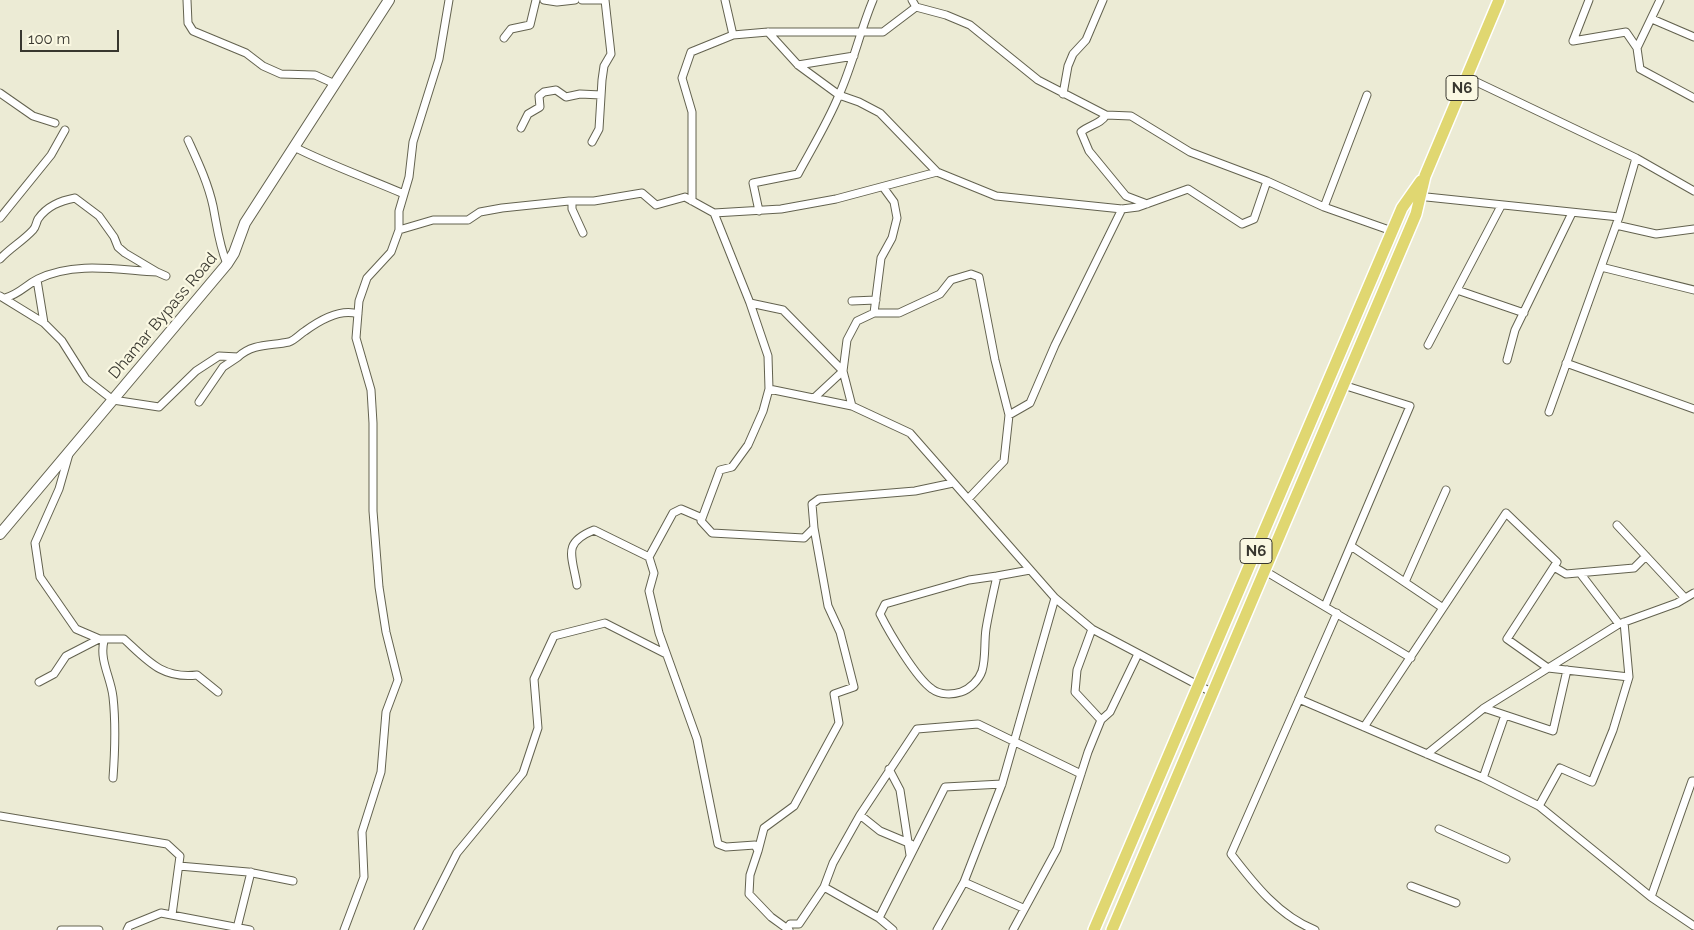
<!DOCTYPE html>
<html>
<head>
<meta charset="utf-8">
<style>
  body { margin:0 }
  #map { position:relative; width:1694px; height:930px; overflow:hidden; background:#ecebd5; font-family:Raleway,sans-serif }
  canvas { display:block }
  .scale { position:absolute; left:20px; top:30px; width:99px; height:22px; box-sizing:border-box; border:2px solid #38372f; border-top:0; padding-left:6px; font-size:15px; line-height:18px; white-space:nowrap; color:#38372f; -webkit-text-stroke:4px #faf8e2; paint-order:stroke }
</style>
</head>
<body>
<div id="map">
<canvas width="1694" height="930"></canvas>
<div class="scale">100 m</div>
</div>
<script>
const ctx = document.querySelector('canvas').getContext('2d');
ctx.lineJoin = 'round';
function trace(path, color, width, dash) {
  ctx.strokeStyle = color;
  ctx.lineWidth = width;
  ctx.lineCap = dash ? 'butt' : 'round';
  ctx.setLineDash(dash || []);
  ctx.stroke(path);
}
function write(font, color, halo, rows, align = 'center') {
  ctx.font = font + ' Raleway,sans-serif';
  ctx.lineWidth = 4.5;
  ctx.setLineDash([]);
  ctx.textBaseline = 'middle';
  ctx.strokeStyle = halo;
  ctx.fillStyle = color;
  for (const [text, x, y, turn = 0] of rows) {
    ctx.save();
    ctx.translate(x, y);
    ctx.rotate((+turn || 0) * Math.PI / 180);
    ctx.textAlign = isNaN(turn) ? turn : align;
    if (halo) ctx.strokeText(text, 0, 0);
    ctx.fillText(text, 0, 0);
    ctx.restore();
  }
}
const street = new Path2D(`
  M 187,0 L 188,23 L 193,31 L 246,53 L 263,66 L 281,74 L 315,75 L 335,84
  M 544,0 L 557,2 L 575,0
  M 582,0 L 602,0
  M 912,0 L 916,7 L 946,15 L 970,25 L 1038,80 L 1106,115 L 1131,116 L 1190,152 L 1267,181 L 1324,207 L 1392,231
  M 1660,0 L 1637,48 L 1640,69 L 1694,98
  M 1652,19 L 1694,37
  M 768,32 L 798,65 L 839,95 L 859,102 L 880,113 L 937,172
  M 733,35 L 768,32 L 883,32 L 916,7
  M 504,38 L 511,29 L 530,25 L 536,0
  M 1573,41 L 1626,32 L 1637,48
  M 1573,41 L 1589,0
  M 798,65 L 854,56
  M 1466,77 L 1636,158 L 1694,191
  M 0,93 L 33,116 L 55,123
  M 1063,94 L 1068,66 L 1073,54 L 1086,40 L 1103,0
  M 1106,115 C 1101,124 1089,125 1081,132 L 1089,151 L 1126,196 L 1147,204
  M 521,128 L 528,114 L 540,107 L 539,96 L 544,92 L 556,90 L 566,97 L 580,94 L 601,95
  M 188,140 C 198,162 208,183 213,206 C 217,226 219,245 227,264
  M 592,142 L 599,129 L 602,80 L 604,66 L 611,54 L 605,0
  M 294,147 C 330,165 367,178 404,194
  M 1417,196 L 1619,217 L 1549,412
  M 572,201 L 572,209 L 583,233
  M 692,201 L 692,112 L 682,78 L 691,52 L 733,35 L 725,0
  M 1324,207 L 1367,95
  M 759,211 L 753,183 L 798,174 C 812,148 828,122 839,95 C 853,64 860,31 873,0
  M 714,213 L 781,209 L 836,199 L 937,172 L 996,196 L 1122,209 L 1138,207 L 1188,189 L 1242,224 L 1254,219 L 1267,181
  M 1619,217 L 1636,158
  M 0,218 L 51,155 L 65,130
  M 1616,225 L 1656,234 L 1694,229
  M 399,230 L 433,220 L 468,220 L 480,212 L 502,208 L 569,201 L 594,201 L 642,193 L 656,205 L 685,197 L 714,213 L 750,303 L 768,356 L 769,389 L 763,411 L 748,445 L 732,467 L 720,470 L 701,521 L 712,533 L 804,538 L 814,528 L 812,504 L 819,499 L 915,491 L 953,483
  M 0,259 C 10,248 23,241 33,230 C 36,227 36,223 38,219 C 47,206 60,201 75,198 L 99,216 L 114,237 L 118,247 L 125,253 L 157,272
  M 1601,267 L 1694,290
  M 37,280 L 44,323
  M 1457,290 L 1524,313
  M 0,296 L 44,323 L 62,341 L 86,379 L 113,400 L 159,407 L 196,371 L 219,356 L 238,357 C 253,343 271,346 289,342 C 295,340 300,334 305,331 C 320,320 340,308 358,314
  M 5,298 C 21,293 24,286 38,279 C 75,261 118,270 157,272 L 166,276
  M 852,301 L 876,300
  M 750,303 L 783,310 L 843,371 L 814,398
  M 874,313 L 881,258 L 892,238 L 897,218 L 894,202 L 883,187
  M 1428,345 L 1501,206
  M 1507,360 L 1515,330 L 1572,213
  M 1566,363 L 1694,409
  M 769,389 L 852,406 L 910,433 L 1055,598 L 1092,629 L 1213,693
  M 199,402 L 223,367 L 238,357
  M 852,406 L 843,371 L 847,340 L 857,321 L 874,313 L 899,313 L 940,294 L 951,280 L 971,274 L 979,277 L 995,360 L 1009,415 L 1004,461 L 968,499
  M 1009,415 L 1030,403 L 1055,345 L 1122,209
  M 69,454 L 59,489 L 35,543 L 40,577 L 76,629 L 104,641 C 99,660 111,678 113,697 C 116,724 115,751 113,778
  M 1617,525 L 1685,598
  M 1351,546 L 1443,608
  M 649,557 L 654,573 L 649,591 L 659,633 L 697,739 L 718,844 L 726,847 L 755,845 L 758,851 L 750,875 L 749,894 L 771,917 L 789,930
  M 1554,567 L 1566,574 L 1634,568 L 1646,556
  M 1265,571 L 1411,658
  M 1580,573 L 1619,624
  M 997,576 L 969,580 L 885,604 L 880,614 C 889,632 916,678 932,689 C 940,695 952,695 961,692 C 970,689 979,680 982,671 C 986,658 984,642 986,629 C 989,611 993,594 997,576 L 1030,570
  M 1405,582 L 1446,490
  M 577,585 C 572,555 562,543 594,530 L 649,557 L 673,513 L 681,509 L 702,518
  M 1325,606 L 1410,406 L 1343,385
  M 39,682 L 54,674 L 66,656 L 99,639 L 124,639 C 148,661 162,679 197,675 L 218,692
  M 1299,699 L 1483,778 L 1539,806 L 1651,897 L 1694,926
  M 1484,708 L 1553,731 L 1567,670
  M 1101,720 L 1110,712 L 1138,654
  M 1364,727 L 1506,513 L 1557,562 L 1507,639 L 1548,668 L 1629,677
  M 1427,754 L 1484,708 L 1619,624 L 1677,603 L 1694,593
  M 889,769 L 900,790 L 910,855
  M 1483,778 L 1505,715
  M 1539,806 L 1560,768 L 1592,782 L 1613,730 L 1629,677 L 1624,622
  M 860,815 L 880,831 L 911,844
  M 0,816 L 167,844 L 180,856 L 172,915
  M 1439,829 L 1506,859
  M 758,851 L 764,828 L 794,806 L 839,723 L 834,694 L 854,687 L 840,632 L 828,606 L 814,528
  M 179,866 L 248,872 L 293,881
  M 964,882 L 1023,908
  M 1411,886 L 1456,903
  M 824,887 L 879,918 L 893,930
  M 1651,897 L 1692,781 L 1694,781
  M 879,918 L 945,787 L 1002,784
  M 237,928 L 251,872
  M 787,929 L 790,924 L 799,924 L 824,887 L 833,863 L 860,815 L 917,729 L 978,724 L 1081,774
  M 61,930 L 99,930
  M 127,930 L 129,926 L 161,913 L 250,930
  M 344,930 L 364,877 L 362,832 L 381,772 L 386,712 L 398,680 L 386,632 L 379,587 L 373,511 L 373,423 L 371,390 L 356,338 L 359,301 L 367,278 L 391,252 L 399,230 L 399,211 L 409,177 L 413,142 L 439,59 L 449,0
  M 418,930 L 457,853 L 523,773 L 538,728 L 534,679 L 554,636 L 605,623 L 666,654
  M 937,930 L 964,882 L 1002,784 L 1055,598
  M 1013,930 L 1057,849 L 1088,752 L 1101,720 L 1075,692 L 1077,670 L 1092,629
  M 1315,930 C 1279,916 1254,884 1231,854 L 1337,613`);
const secondary = new Path2D(`
  M 0,534 L 227,264 L 234,253 L 245,223 L 389,0`);
const primary = new Path2D(`
  M 1094,930 L 1402,208 L 1421,181
  M 1112,930 L 1416,214 L 1425,176 L 1499,0`);
trace(street, '#63624f', 9);
trace(secondary, '#63624f', 12);
trace(primary, '#fff', 14);
trace(street, '#fff', 7);
trace(secondary, '#fff', 10);
trace(primary, '#e0d771', 11);
for (const [x, y, w] of [
  [1462,88,32],
  [1256,551,32]
]) {
  const box = new Path2D();
  box.roundRect(x - w / 2, y - 12.5, w, 25, 4);
  ctx.fillStyle = '#faf8e2';
  ctx.fill(box);
  trace(box, '#38372f', 1);
}
write('bold 15px', '#38372f', null, [
  ["N6",1462,88],
  ["N6",1256,551]
]);
write('16px', '#38372f', '#faf8e2', [
  ["Dhamar Bypass Road",163,316,-50]
]);
</script>
</body>
</html>
